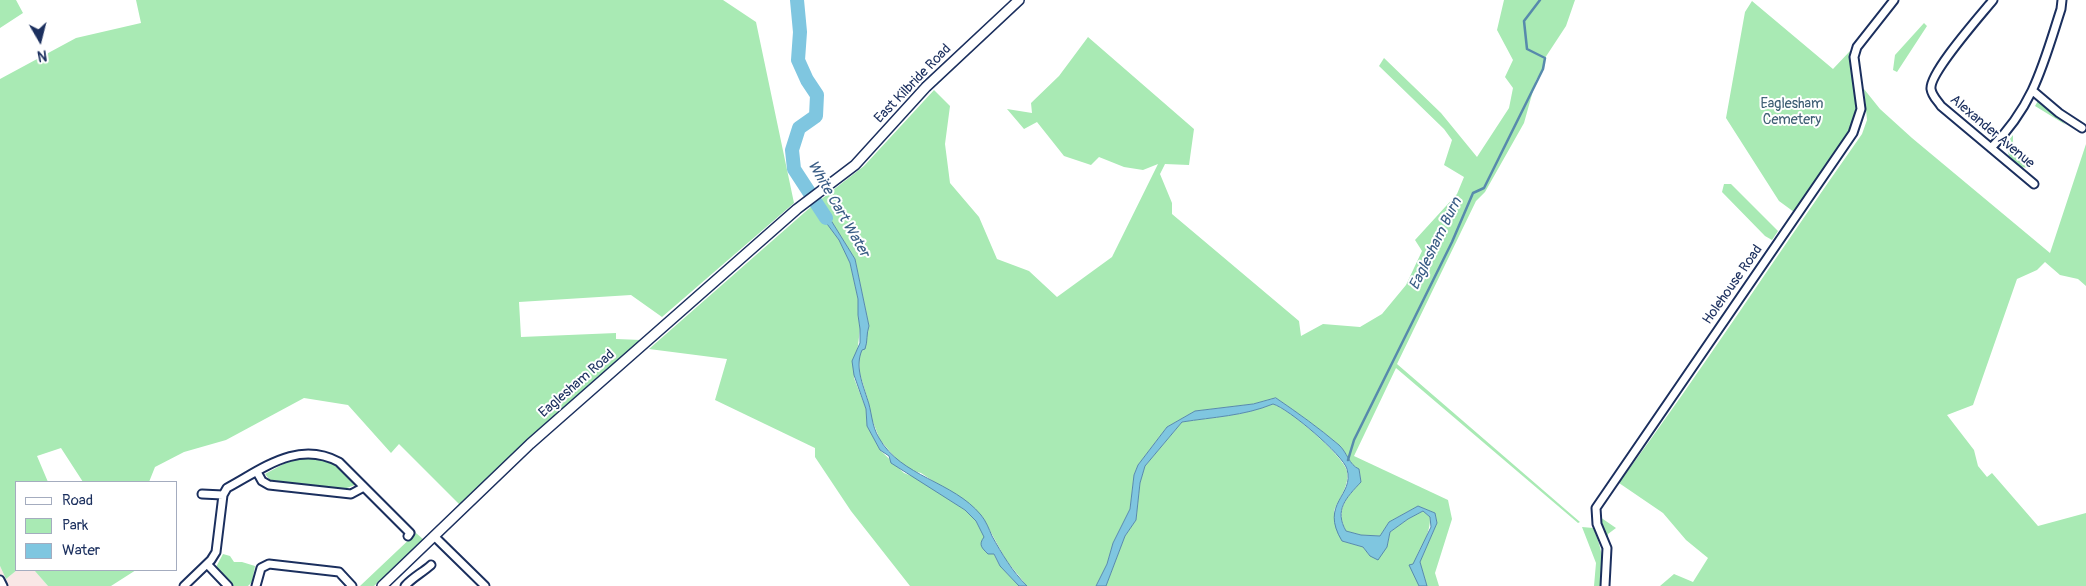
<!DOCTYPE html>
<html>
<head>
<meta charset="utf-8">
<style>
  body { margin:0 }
  #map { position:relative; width:2086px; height:586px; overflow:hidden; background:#fff; font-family:Pangolin,sans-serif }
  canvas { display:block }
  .legend { position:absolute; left:15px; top:481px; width:162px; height:90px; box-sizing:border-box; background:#fff; border:1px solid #a4acbf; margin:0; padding:6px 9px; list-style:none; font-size:15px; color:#1b2f5e }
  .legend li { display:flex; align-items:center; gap:10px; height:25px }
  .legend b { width:25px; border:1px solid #a4acbf }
  .north { position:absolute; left:15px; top:15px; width:50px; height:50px; -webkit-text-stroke:4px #fff; paint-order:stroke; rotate:172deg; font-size:14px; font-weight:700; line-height:20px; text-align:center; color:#1b2f5e }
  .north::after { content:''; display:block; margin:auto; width:18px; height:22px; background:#1b2f5e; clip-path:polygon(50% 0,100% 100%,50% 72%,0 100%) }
</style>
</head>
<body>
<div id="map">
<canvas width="2086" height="586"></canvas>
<ul class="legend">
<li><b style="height:6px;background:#fff"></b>Road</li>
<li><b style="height:14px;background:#a9eab4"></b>Park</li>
<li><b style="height:14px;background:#7fc6e0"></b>Water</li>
</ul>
<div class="north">N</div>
</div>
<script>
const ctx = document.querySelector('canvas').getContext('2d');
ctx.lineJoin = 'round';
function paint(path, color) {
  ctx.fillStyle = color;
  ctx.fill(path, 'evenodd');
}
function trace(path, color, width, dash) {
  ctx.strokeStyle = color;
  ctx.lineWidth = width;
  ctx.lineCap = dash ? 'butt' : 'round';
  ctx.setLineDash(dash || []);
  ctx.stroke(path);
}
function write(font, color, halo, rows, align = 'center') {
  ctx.font = font + ' Pangolin,sans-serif';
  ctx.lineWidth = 4;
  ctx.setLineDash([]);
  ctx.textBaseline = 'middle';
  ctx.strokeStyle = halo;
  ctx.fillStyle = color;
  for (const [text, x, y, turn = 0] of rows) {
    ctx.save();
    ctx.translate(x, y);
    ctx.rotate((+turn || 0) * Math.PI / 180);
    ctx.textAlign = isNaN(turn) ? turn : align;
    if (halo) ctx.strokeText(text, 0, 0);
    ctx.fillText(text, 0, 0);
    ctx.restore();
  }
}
paint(new Path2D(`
  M 0,566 L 6,579 L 17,570 L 34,570 L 48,586 L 0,586 Z`), '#f9e7e6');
paint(new Path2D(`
  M 0,0 L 16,0 L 23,13 L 0,28 Z
  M 136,0 L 723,0 L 756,22 L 794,203 L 662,317 L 631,295 L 519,302 L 521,337 L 616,333 L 616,339 L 641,340 L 460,505 L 399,444 L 391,453 L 348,405 L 304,398 L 226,440 L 184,452 L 155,467 L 149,482 L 83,482 L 61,448 L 37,456 L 48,482 L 16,482 L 17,570 L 6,579 L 0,566 L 0,79 L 76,38 L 141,23 Z
  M 1504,0 L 1575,0 L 1566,26 L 1545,58 L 1543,69 L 1536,80 L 1524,123 L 1485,192 L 1476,201 L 1397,364 L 1580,522 L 1578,523 L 1396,368 L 1354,456 L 1448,500 L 1452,519 L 1435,573 L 1439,586 L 1427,586 L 1420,562 L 1437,523 L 1435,513 L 1418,506 L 1389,522 L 1380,536 L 1361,535 L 1346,531 C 1335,510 1346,498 1361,482 L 1359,469 C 1349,465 1347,452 1339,445 C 1319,428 1298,413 1276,398 L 1253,404 L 1195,411 L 1167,427 L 1138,465 L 1134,475 L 1130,509 L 1113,543 L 1107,564 L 1096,586 L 1027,586 L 1006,560 L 982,516 L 967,504 L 921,473 L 910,470 L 898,461 L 880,440 L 871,417 L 868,400 L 860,374 L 859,358 L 869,326 L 855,259 L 819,201 L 864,166 L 934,90 L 950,106 L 945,144 L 950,183 L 979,217 L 997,259 L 1029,271 L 1057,297 L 1112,257 L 1158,164 L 1143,170 L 1124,167 L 1099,157 L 1091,165 L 1064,156 L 1037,122 L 1024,129 L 1007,109 L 1032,113 L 1031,103 L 1059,76 L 1088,37 L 1194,129 L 1189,165 L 1165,164 L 1160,174 L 1172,203 L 1172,214 L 1299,321 L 1301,336 L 1323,324 L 1360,327 L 1382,314 L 1406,285 L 1422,251 L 1415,240 L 1457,194 L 1464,177 L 1444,165 L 1452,140 L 1444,129 L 1379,66 L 1384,58 L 1441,113 L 1477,157 L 1509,108 L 1513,88 L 1505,77 L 1513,60 L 1497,30 Z
  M 1752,1 L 1833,69 L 1850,51 L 1857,112 L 1849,134 L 1794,212 L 1779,201 L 1726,118 L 1745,12 Z
  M 1924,23 L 1927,26 L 1897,72 L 1893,70 L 1895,55 Z
  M 1864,89 L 1880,109 L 1912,138 L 2050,253 L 2086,144 L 2086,286 L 2078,279 L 2060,275 L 2045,262 L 2037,270 L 2017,279 L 1973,405 L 1947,415 L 1974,450 L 1978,466 L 1987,477 L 1992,473 L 2038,526 L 2086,513 L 2086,586 L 1660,586 L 1674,574 L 1693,582 L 1708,558 L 1686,540 L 1663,513 L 1619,483 C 1703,369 1780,250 1862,134 L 1867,120 Z
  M 2039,99 L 2066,125 L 2035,106 Z
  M 2013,135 C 2012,151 2018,159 2031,168 L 2019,167 L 2009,156 L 2006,144 Z
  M 1724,184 L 1731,184 L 1778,231 L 1772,240 L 1765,236 L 1722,192 Z
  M 813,205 L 839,240 L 850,263 L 858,299 L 858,315 L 860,329 L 854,378 L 866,409 L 867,426 L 880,450 L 904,473 L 919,479 L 965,510 L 976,521 L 1000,566 L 1019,586 L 910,586 L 851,511 L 815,457 L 815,448 L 715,400 L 727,359 L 649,349 Z
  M 1273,404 C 1289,409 1344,456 1347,471 C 1350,485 1339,498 1334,511 L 1342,541 L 1363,547 L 1370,556 L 1387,547 L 1390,532 L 1408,519 L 1423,511 L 1430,517 C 1431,546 1405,553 1419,586 L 1106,586 L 1125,536 L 1136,520 L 1140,483 L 1145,466 L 1182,422 C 1213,417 1244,416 1273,404 Z
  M 305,457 L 332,461 L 353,480 L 355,485 L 344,489 L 270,480 L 265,474 L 289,461 Z
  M 1600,517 L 1616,528 L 1608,534 L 1608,541 Z
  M 1582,527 L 1593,528 C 1602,548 1605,564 1601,586 L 1594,586 L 1596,563 Z
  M 416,533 L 424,540 L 374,586 L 360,586 Z
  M 223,554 L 230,556 L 234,562 L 242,562 L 255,566 L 252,582 L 248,586 L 233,586 L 216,567 Z
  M 34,570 L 136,570 L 111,586 L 48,586 Z`), '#a9eab4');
const water = new Path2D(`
  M 819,201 L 855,259 L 869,326 C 866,334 868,341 865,349 L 862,350 C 855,366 862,382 867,398 C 872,411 871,425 879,438 C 901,477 953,481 981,515 C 986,521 989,529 992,536 C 1002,554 1012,571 1027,586 L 1019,586 L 1000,566 L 994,554 L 988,554 C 982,548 978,545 984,537 L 976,521 L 965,510 L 891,463 L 889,456 L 880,450 L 867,426 L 866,409 L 854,375 L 852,361 L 860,343 L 860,329 L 858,315 L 858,299 L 850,263 L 839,240 L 813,205 Z
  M 1276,398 C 1298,413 1319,428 1339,445 C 1347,452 1349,465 1359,469 L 1361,482 C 1346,498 1334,510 1346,531 L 1361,535 L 1380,536 L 1389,522 L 1418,506 L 1435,513 L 1437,523 L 1420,562 L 1427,586 L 1419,586 L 1409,565 L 1413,564 L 1431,527 L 1430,517 L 1423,511 L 1408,519 L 1390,532 L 1387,547 L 1378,560 L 1370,556 L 1363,547 L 1342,541 C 1319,503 1355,496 1347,469 C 1343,455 1288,408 1273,404 C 1244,416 1213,417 1182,422 L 1145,466 L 1140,483 L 1136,520 L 1125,536 L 1106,586 L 1096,586 L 1107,564 L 1113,543 L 1130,509 L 1134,475 L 1138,465 L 1167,427 L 1195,411 L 1253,404 Z`);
paint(water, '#7fc6e0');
trace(water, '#578aac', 1);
trace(new Path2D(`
  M 1348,460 L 1354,440 L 1452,242 L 1473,193 L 1484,188 L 1543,69 L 1545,58 L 1527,49 L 1524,21 L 1540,0`), '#578aac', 2.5);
trace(new Path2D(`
  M 797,0 L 800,32 L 798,60 L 807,80 L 817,95 L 816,116 L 799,128 L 792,150 L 794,169 L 826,218`), '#7fc6e0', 14);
const minor = new Path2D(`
  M 1993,0 C 1981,15 1929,73 1931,89 C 1932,96 1937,100 1941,106 L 2034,184
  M 2033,91 L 2059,113 L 2082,128
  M 1991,148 C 2034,105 2043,65 2061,9 L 2062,0
  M 257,472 L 262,481 L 269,485 L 351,494 L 364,487
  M 202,494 L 223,495
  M 435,537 L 485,586
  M 207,564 L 228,586
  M 0,580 L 3,586
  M 184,586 L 211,560 L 216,552 L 223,495 L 227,488 C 264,468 298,440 339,462 L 410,533 L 408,536
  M 256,586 L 261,568 L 269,564 L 339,572 L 352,586
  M 405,586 C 413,577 422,573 431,565
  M 1605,586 L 1607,548 L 1597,524 L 1596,508 L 1853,133 L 1861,109 L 1854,57 L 1857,47 L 1894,0`);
const secondary = new Path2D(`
  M 382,586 L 530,444 L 797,209 L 855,165 L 926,87 L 1019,0`);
trace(minor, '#1b2f5e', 11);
trace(secondary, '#1b2f5e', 12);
trace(minor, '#fff', 7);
trace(secondary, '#fff', 9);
write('14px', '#1b2f5e', '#fff', [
  ["East Kilbride Road",913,84,-46],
  ["Alexander Avenue",1992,132,40],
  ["Holehouse Road",1733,285,-55],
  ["Eaglesham Road",577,384,-41]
]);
write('14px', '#3e5e74', '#fff', [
  ["Eaglesham",1792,104],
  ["Cemetery",1792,120]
]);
write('italic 15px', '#395c85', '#fff', [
  ["White Cart Water",838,209,60],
  ["Eaglesham Burn",1436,244,-64]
]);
</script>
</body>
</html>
